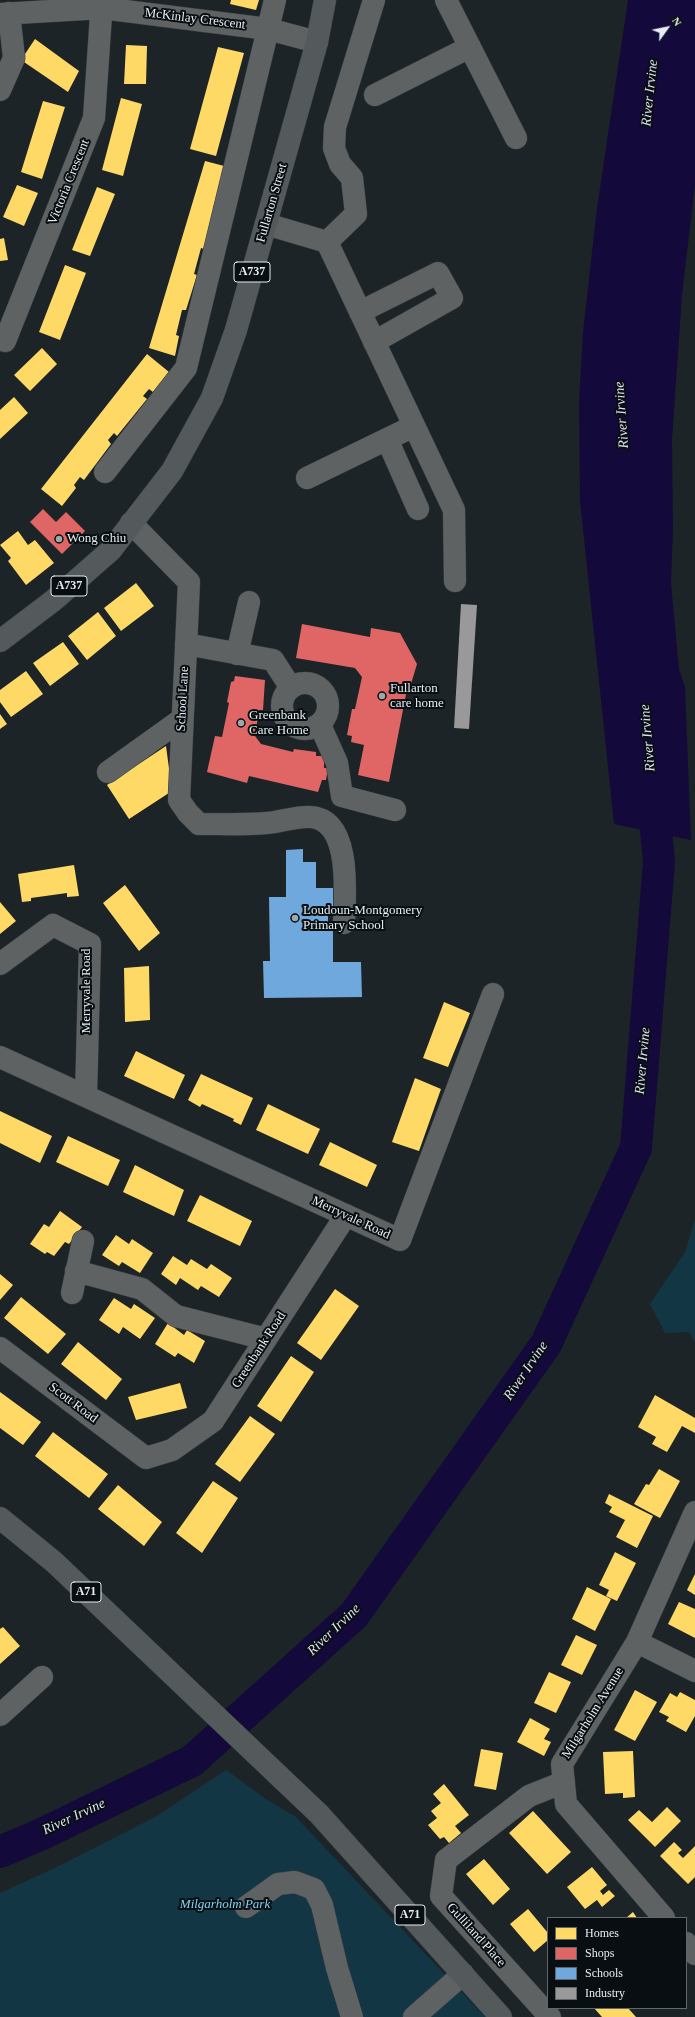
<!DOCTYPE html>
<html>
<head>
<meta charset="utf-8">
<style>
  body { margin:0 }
  #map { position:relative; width:695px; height:2017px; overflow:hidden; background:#1c2428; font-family:"Times New Roman",serif }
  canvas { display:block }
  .legend { position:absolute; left:547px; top:1917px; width:140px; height:92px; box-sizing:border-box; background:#080e11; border:1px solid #60686b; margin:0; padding:5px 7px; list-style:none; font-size:12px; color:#e5eef2 }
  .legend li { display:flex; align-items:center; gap:8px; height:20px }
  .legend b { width:20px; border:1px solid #60686b }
  .north { position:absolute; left:647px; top:8px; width:40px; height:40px; -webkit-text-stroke:3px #080e11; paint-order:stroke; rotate:57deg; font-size:11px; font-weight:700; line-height:16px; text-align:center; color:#e5eef2 }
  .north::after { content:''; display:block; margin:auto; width:14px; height:18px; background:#e5eef2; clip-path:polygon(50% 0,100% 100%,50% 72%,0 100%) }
</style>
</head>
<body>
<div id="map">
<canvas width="695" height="2017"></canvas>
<ul class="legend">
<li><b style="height:11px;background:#ffd966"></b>Homes</li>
<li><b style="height:11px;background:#e06666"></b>Shops</li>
<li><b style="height:11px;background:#6fa8dc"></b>Schools</li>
<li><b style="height:11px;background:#999"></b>Industry</li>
</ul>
<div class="north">N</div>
</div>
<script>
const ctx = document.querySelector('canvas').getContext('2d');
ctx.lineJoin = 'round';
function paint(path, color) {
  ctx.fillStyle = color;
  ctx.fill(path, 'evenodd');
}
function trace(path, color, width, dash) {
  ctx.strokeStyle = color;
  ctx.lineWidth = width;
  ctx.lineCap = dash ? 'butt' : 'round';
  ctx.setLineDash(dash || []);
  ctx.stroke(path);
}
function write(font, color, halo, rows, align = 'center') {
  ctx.font = font + ' "Times New Roman",serif';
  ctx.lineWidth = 4;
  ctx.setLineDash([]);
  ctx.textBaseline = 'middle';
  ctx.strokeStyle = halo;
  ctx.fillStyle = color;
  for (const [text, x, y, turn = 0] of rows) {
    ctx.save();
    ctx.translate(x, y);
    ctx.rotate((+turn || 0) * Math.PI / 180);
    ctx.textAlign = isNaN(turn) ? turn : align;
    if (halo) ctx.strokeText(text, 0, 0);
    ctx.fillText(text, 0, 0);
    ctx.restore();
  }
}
paint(new Path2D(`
  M 695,1219 L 695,1343 L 689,1332 L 665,1333 L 650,1304 L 685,1252 Z
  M 226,1770 L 266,1799 L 296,1817 L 485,2017 L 0,2017 L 0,1893 L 59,1866 L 157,1816 Z`), '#123644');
paint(new Path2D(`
  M 628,0 L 695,0 L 695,184 L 682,295 L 672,440 L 673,528 L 671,583 L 679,669 L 685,687 L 691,840 L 614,824 L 580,501 L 579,402 L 583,332 L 597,208 Z`), '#130a3b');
paint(new Path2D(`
  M 231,0 L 259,0 L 256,10 L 230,4 Z
  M 35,39 L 79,71 L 68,92 L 21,60 Z
  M 126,45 L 147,46 L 146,84 L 124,84 Z
  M 218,47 L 244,53 L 216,156 L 190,149 Z
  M 121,98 L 142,104 L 123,176 L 102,170 Z
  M 43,101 L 65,107 L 42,179 L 21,172 Z
  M 205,161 L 228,167 L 213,208 L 216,209 L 204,249 L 201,248 L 194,274 L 197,275 L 186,310 L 182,310 L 176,335 L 179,336 L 175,356 L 149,348 Z
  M 17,185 L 38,193 L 24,226 L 3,217 Z
  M 97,187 L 115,194 L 90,256 L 72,250 Z
  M 4,238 L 8,260 L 0,261 L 0,239 Z
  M 65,265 L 86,273 L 60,340 L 39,332 Z
  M 42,348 L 57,364 L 30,391 L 14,375 Z
  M 147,354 L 169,372 L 153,392 L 149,389 L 143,396 L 147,399 L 117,436 L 114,433 L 108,440 L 111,444 L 84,480 L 80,477 L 74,485 L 76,488 L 62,506 L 41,489 Z
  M 14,397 L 28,413 L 0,439 L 0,410 Z
  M 18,531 L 28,545 L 35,540 L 54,563 L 26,585 L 8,561 L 11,558 L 0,545 Z
  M 136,583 L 154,606 L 121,631 L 104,608 Z
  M 98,612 L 116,636 L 87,660 L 68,636 Z
  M 63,642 L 79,664 L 50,686 L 33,663 Z
  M 26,671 L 43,694 L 11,717 L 0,702 L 0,690 Z
  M 0,714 L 7,724 L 0,729 Z
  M 166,746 L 172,791 L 129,819 L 107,785 Z
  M 74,865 L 79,896 L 67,897 L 67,893 L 31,898 L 31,901 L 22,902 L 18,874 Z
  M 125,885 L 160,933 L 139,951 L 103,903 Z
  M 0,902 L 16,921 L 0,934 Z
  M 149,966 L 150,1020 L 125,1022 L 124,968 Z
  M 444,1002 L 470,1013 L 448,1067 L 423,1058 Z
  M 136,1051 L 185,1075 L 174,1099 L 124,1076 Z
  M 201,1074 L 253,1098 L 241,1125 L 233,1121 L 234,1119 L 202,1104 L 200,1107 L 188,1100 Z
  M 415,1078 L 441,1089 L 419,1151 L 392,1142 Z
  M 268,1104 L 320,1129 L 308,1154 L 256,1130 Z
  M 0,1111 L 52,1136 L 40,1163 L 0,1143 Z
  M 68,1136 L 120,1160 L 108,1186 L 56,1162 Z
  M 330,1142 L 377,1165 L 367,1187 L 319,1165 Z
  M 135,1165 L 184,1190 L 174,1216 L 123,1192 Z
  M 200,1195 L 252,1221 L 240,1246 L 187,1221 Z
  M 60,1211 L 82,1227 L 69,1244 L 65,1242 L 54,1256 L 47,1252 L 45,1254 L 30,1244 L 44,1224 L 49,1227 Z
  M 116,1235 L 129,1244 L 132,1239 L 153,1253 L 140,1273 L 122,1262 L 119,1266 L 102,1255 Z
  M 173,1256 L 187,1265 L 191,1259 L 207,1269 L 211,1264 L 232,1278 L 219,1297 L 201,1286 L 198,1290 L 180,1278 L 176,1285 L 161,1274 Z
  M 0,1274 L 13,1285 L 0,1300 Z
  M 335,1289 L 359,1306 L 321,1360 L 297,1343 Z
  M 21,1297 L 66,1334 L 48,1354 L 4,1318 Z
  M 114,1298 L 131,1309 L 134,1304 L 155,1318 L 140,1339 L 123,1327 L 119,1334 L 99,1320 Z
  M 168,1323 L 184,1335 L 187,1330 L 205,1341 L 194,1363 L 178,1353 L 175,1357 L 155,1344 Z
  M 78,1342 L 122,1379 L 106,1400 L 61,1364 Z
  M 291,1356 L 314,1372 L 281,1422 L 257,1406 Z
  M 180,1383 L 187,1408 L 136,1420 L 128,1397 Z
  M 0,1392 L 41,1422 L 23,1445 L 0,1428 Z
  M 655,1395 L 695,1418 L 695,1433 L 682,1426 L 667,1452 L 652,1444 L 656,1437 L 638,1427 Z
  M 250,1416 L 275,1434 L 240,1482 L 215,1464 Z
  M 53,1432 L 108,1474 L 89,1498 L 35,1456 Z
  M 659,1469 L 680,1481 L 660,1518 L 634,1504 L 646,1484 L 649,1485 Z
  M 213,1481 L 238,1498 L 202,1553 L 176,1533 Z
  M 118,1485 L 162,1522 L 144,1546 L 98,1509 Z
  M 609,1494 L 653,1516 L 637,1548 L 616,1537 L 625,1520 L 609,1512 L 612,1507 L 605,1503 Z
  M 615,1552 L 636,1563 L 617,1601 L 606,1596 L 609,1590 L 599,1585 Z
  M 695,1574 L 695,1595 L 687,1590 Z
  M 587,1587 L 611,1599 L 595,1631 L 572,1619 Z
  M 679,1602 L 695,1609 L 695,1638 L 668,1624 Z
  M 3,1627 L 20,1646 L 0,1664 L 0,1629 Z
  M 576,1635 L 597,1645 L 582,1675 L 561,1665 Z
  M 549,1672 L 571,1682 L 556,1713 L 534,1703 Z
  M 635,1690 L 657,1702 L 635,1741 L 614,1730 Z
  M 680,1692 L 695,1700 L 695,1716 L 686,1732 L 666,1721 L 669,1717 L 659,1712 L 670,1693 L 677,1697 Z
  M 530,1718 L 550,1729 L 544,1739 L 551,1742 L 544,1756 L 517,1742 Z
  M 481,1749 L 503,1753 L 496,1790 L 474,1786 Z
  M 633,1751 L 635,1797 L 623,1798 L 623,1793 L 605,1794 L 603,1752 Z
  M 444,1784 L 469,1815 L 455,1826 L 461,1833 L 449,1843 L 444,1837 L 440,1839 L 428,1825 L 437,1818 L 431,1811 L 441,1803 L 433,1794 Z
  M 667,1807 L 681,1821 L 655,1847 L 628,1820 L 639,1810 L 652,1822 Z
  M 533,1811 L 571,1852 L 547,1874 L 509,1833 Z
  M 674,1842 L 682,1850 L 678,1853 L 683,1858 L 695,1846 L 695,1877 L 688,1884 L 660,1856 Z
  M 484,1859 L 510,1889 L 493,1905 L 466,1874 Z
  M 592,1867 L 607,1885 L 600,1891 L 603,1895 L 609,1890 L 615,1896 L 602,1907 L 597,1900 L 585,1909 L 567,1887 Z
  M 528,1909 L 548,1933 L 548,1940 L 534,1952 L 510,1924 Z
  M 633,1912 L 637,1918 L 626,1918 Z
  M 594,2008 L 628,2008 L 636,2017 L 602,2017 Z`), '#ffd966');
paint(new Path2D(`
  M 43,509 L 56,522 L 66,512 L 85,531 L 62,554 L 30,522 Z
  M 302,624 L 370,637 L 371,628 L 400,633 L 417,664 L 411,684 L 408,684 L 389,782 L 358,775 L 364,745 L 351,742 L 352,736 L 347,735 L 352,709 L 355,709 L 362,677 L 355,668 L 296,658 Z
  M 235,676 L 265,680 L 263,710 L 259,710 L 255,736 L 261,744 L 293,752 L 294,749 L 316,752 L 316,756 L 324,756 L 324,768 L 328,768 L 326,780 L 322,780 L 318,792 L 249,776 L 247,783 L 207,772 L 215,736 L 222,737 L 229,703 L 227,702 L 231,682 L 234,681 Z`), '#e06666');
paint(new Path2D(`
  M 303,849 L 303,862 L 316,862 L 316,888 L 333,888 L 333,907 L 328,906 L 328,931 L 333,930 L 333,962 L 361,962 L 362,997 L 264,998 L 263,961 L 270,961 L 269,897 L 286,897 L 286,850 Z`), '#6fa8dc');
paint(new Path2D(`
  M 461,604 L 477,605 L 469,729 L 454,728 Z`), '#999');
trace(new Path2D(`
  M 0,1852 L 42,1834 L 192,1761 L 354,1615 L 546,1344 L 636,1148 L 659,862 L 652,789`), '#130a3b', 32);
const minor = new Path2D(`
  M 446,0 L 516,138
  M 0,14 L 102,8 L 268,29 L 317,42
  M 0,90 L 14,58 L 9,13
  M 375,95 L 470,47
  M 266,224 L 327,242 L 356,214 L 352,178 L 340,164 L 334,148 L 335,127 L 374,0
  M 327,242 L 454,510 L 455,581
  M 360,312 L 438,273 L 452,298 L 374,342
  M 0,336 L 5,341 L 94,118 L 102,0
  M 387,439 L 418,509
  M 105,472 L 186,368 L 275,0
  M 307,478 L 414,426
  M 131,523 L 189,582 L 179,800 L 188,813 L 199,824 C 222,824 245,825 267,823 C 281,822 296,816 310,817 C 352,819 345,894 344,923
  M 186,644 L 273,660 L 291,688
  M 237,654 L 249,602
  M282 706a23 23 0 1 1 46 0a23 23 0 1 1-46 0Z
  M 320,725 L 337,763 L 342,796 L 395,810
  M 108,772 L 182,719
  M 0,964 L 53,925 L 90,944 L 86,1096
  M 0,1057 L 400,1240 L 493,994
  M 76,1271 L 142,1289 L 176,1316 L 266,1339
  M 72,1293 L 83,1241
  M 0,1348 L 146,1458 L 172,1450 L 213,1421 L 346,1215
  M 637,1642 L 695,1671
  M 0,1715 L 42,1677
  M 246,1907 L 278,1884 L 295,1882 L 314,1889 L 322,1905 L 337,1968 L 352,2017
  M 664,1918 L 566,1804 L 562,1764 L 637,1642 L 695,1512
  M 686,1943 L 695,1954
  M 414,2017 L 463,1974
  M 550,2017 L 441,1896 L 446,1860 L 529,1796 L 564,1782`);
const major = new Path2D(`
  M 0,641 L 54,600 L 111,550 L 172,471 L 212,398 L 236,330 L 317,42 L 325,0
  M 0,1518 L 54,1562 L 319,1814 L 501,2017`);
trace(minor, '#393f43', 23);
trace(major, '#393f43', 23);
trace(minor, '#5f6263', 22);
trace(major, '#545a5b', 22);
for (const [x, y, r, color] of [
  [59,539,4,"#9fa7ab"],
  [382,696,4,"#9fa7ab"],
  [241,723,4,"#9fa7ab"],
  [295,918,4,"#9fa7ab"]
]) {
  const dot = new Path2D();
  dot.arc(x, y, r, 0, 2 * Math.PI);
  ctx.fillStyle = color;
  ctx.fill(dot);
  trace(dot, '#080e11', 1.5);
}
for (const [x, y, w] of [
  [252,272,36],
  [69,586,36],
  [86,1592,30],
  [410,1915,30]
]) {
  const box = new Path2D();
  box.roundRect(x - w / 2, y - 10, w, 20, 3);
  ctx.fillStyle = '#080e11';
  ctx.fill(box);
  trace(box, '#e5eef2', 1);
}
write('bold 12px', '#e5eef2', null, [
  ["A737",252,272],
  ["A737",69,586],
  ["A71",86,1592],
  ["A71",410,1915]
]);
write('13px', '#e5eef2', '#080e11', [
  ["McKinlay Crescent",195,19,7],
  ["Victoria Crescent",69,182,-68],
  ["Fullarton Street",272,203,-74],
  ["School Lane",183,699,-87],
  ["Merryvale Road",87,991,-90],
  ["Merryvale Road",351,1218,25],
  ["Greenbank Road",259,1350,-57],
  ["Scott Road",73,1403,37],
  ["Milgarholm Avenue",593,1713,-58],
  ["Gulliland Place",476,1935,48]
]);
write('13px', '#e5eef2', '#080e11', [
  ["Wong Chiu",67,539],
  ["Fullarton",390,689],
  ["care home",390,704],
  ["Greenbank",249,716],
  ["Care Home",249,731],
  ["Loudoun-Montgomery",303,911],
  ["Primary School",303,926]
], 'left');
write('italic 13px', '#7dd7fc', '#080e11', [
  ["Milgarholm Park",225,1905]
]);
write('italic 14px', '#e0e1f4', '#080e11', [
  ["River Irvine",650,93,-84],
  ["River Irvine",622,415,-94],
  ["River Irvine",648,738,-95],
  ["River Irvine",643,1061,-85],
  ["River Irvine",526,1371,-56],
  ["River Irvine",334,1630,-44],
  ["River Irvine",74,1817,-25]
]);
</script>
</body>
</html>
